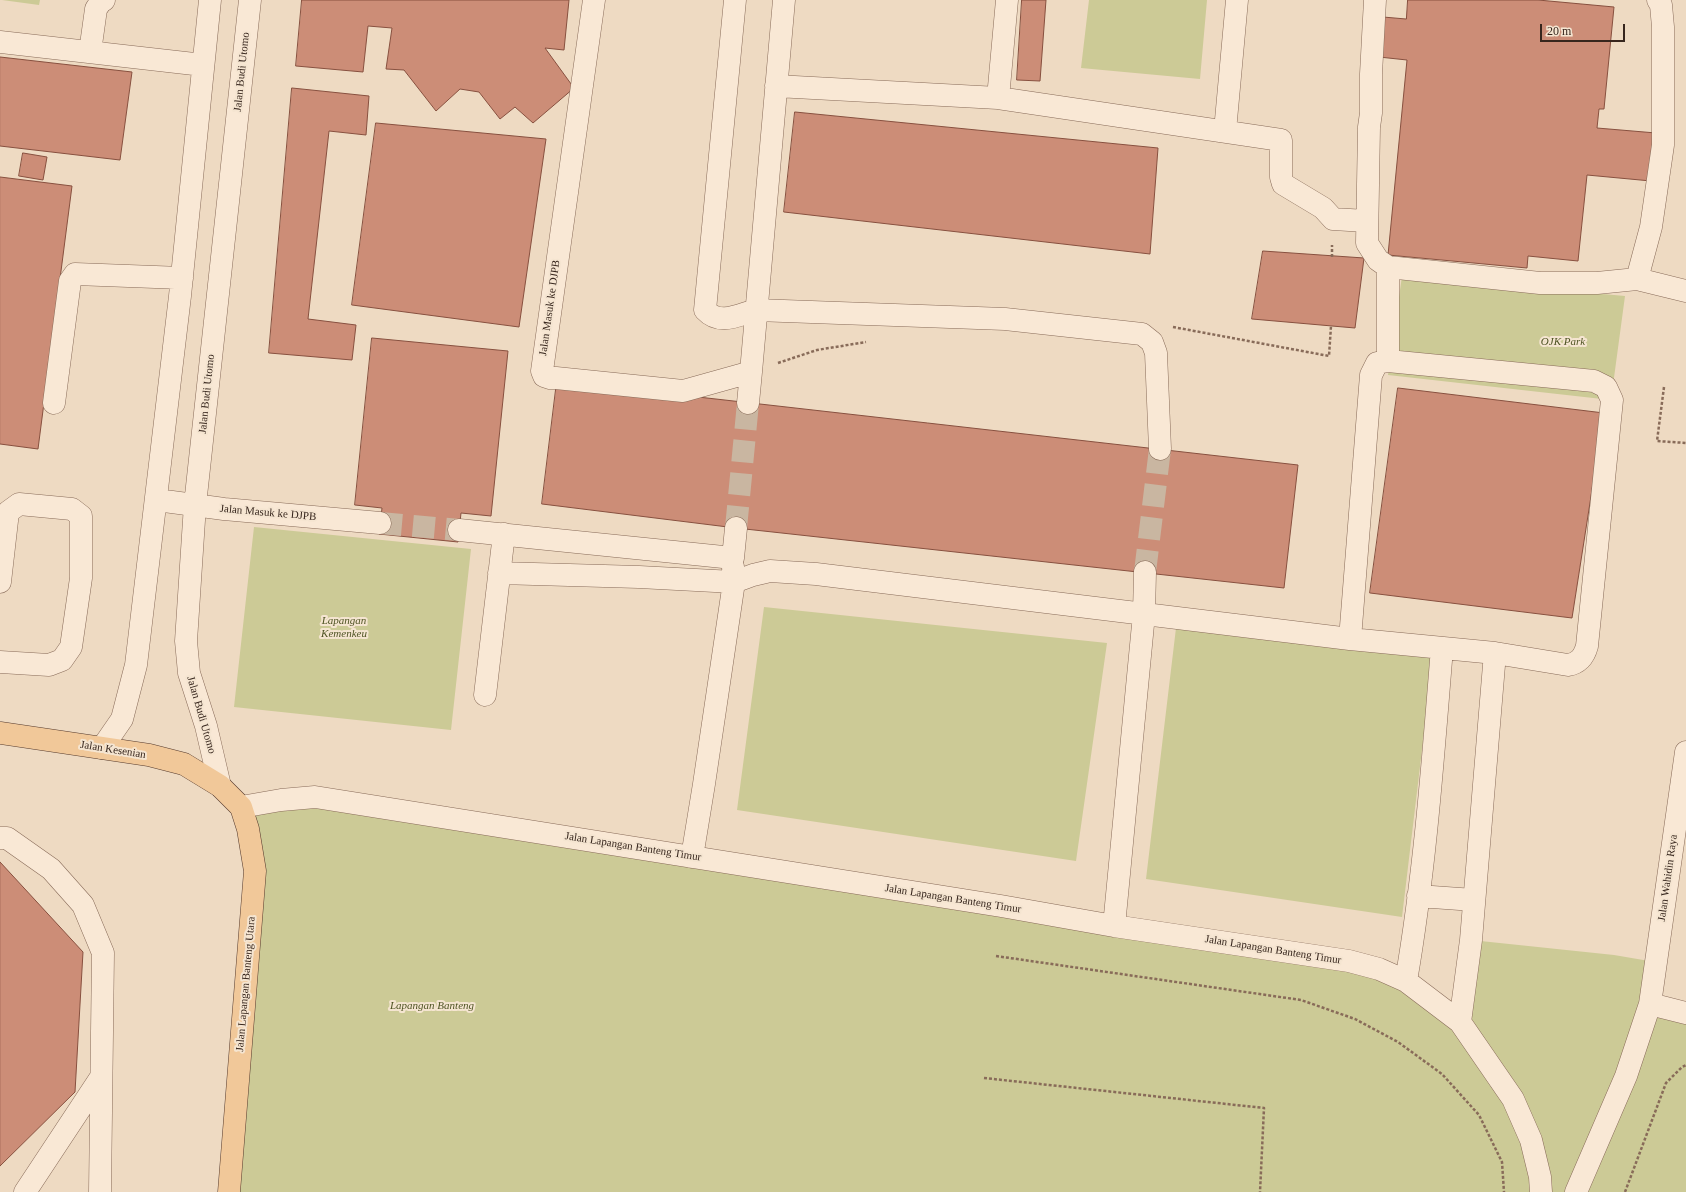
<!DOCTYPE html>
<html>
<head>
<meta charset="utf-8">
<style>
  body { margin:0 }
  #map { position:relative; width:1686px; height:1192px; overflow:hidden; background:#eedac2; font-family:"Times New Roman",serif }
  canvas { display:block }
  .scale { position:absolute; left:1540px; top:24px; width:85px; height:18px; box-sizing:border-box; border:2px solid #37261d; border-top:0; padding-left:5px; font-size:12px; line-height:14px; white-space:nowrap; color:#37261d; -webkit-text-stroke:3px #f5e5d1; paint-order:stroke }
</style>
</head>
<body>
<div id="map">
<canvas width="1686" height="1192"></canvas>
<div class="scale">20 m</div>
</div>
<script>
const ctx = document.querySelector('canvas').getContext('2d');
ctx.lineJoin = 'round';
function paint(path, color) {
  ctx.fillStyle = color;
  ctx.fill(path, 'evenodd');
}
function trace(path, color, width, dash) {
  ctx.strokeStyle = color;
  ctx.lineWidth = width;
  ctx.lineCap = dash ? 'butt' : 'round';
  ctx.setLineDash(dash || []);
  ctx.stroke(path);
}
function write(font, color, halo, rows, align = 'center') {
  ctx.font = font + ' "Times New Roman",serif';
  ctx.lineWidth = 4;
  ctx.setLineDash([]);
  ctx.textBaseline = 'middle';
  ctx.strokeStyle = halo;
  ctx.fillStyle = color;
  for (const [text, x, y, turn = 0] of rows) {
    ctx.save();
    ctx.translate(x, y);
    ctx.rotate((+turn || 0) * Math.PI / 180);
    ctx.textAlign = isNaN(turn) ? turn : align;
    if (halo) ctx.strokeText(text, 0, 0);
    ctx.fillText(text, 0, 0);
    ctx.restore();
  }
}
paint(new Path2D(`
  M 2,0 L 40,0 L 39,5 Z
  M 1089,0 L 1207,0 L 1200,79 L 1081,68 Z
  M 1402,276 L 1625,296 L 1611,400 L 1388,375 Z
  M 254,527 L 471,549 L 451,730 L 234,707 Z
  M 764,607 L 1107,643 L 1076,861 L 737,810 Z
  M 1176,628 L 1433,658 L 1402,917 L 1146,879 Z
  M 281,800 L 1379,969 L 1460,1022 L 1471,940 L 1614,955 L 1655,962 L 1643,1006 L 1572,1192 L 229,1192 L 255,871 L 241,807 Z
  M 1650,1004 L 1686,1011 L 1686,1192 L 1574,1192 Z`), '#ccca96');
const building = new Path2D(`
  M 302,0 L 569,0 L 564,50 L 545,48 L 574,88 L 533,123 L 515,107 L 500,119 L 479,92 L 460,89 L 436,111 L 404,70 L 386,69 L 392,28 L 368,26 L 363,72 L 296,66 Z
  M 1022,0 L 1046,0 L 1040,81 L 1017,80 Z
  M 1408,0 L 1538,0 L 1614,7 L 1604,109 L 1599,109 L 1597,128 L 1656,133 L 1651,181 L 1587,175 L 1578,261 L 1528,256 L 1527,268 L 1388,255 L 1407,60 L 1379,57 L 1383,17 L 1406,19 Z
  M 0,57 L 132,72 L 120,160 L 0,146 Z
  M 292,88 L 369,96 L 366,135 L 329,131 L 308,319 L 356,325 L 352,360 L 269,353 Z
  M 795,112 L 1158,148 L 1150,254 L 784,212 Z
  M 376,123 L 546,139 L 519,327 L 352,305 Z
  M 23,153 L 47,157 L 43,180 L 19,176 Z
  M 0,177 L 72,186 L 38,449 L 0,444 Z
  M 1263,251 L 1364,258 L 1355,328 L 1252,319 Z
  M 372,338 L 508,351 L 491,516 L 461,513 L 458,542 L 379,534 L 382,508 L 355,505 Z
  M 557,381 L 1298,465 L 1284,588 L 736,528 L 542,504 Z
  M 1398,388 L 1604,413 L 1572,618 L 1370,593 Z
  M 0,862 L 83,952 L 75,1092 L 0,1166 Z`);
paint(building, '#cc8d77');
trace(building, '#87503f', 1);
trace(new Path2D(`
  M 380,523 L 459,530
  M 736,528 L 748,403
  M 1145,572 L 1160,449`), '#c9b6a1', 22, [22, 11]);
const minor = new Path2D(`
  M 594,0 L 542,371 L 544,376 L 550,378 L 556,378 L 683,391 L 751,372 L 748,403
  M 735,0 L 705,310 C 720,326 738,315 756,310 L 1005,319 L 1142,334 L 1152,342 L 1156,353 L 1160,449
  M 1375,0 L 1371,74 L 1371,113 L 1369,127 L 1367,243 L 1378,260 L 1388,267 L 1540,283 L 1597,283 L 1637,279 L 1686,291
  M 0,42 L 203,65
  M 90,52 L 96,9 L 102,0 L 104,0
  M 776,86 L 998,98 L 1281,140 L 1281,177 L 1283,184 L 1323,208 L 1333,219 L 1366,221
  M 998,98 L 1007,0
  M 1225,131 L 1237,0
  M 1637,279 L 1651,227 L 1663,145 L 1663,27 L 1661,5 L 1658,0
  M 1388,361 L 1388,267
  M 751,372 L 784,0
  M 54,403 L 70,281 L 75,274 L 182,278
  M 157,500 L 224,509 L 380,523
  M 459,530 L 733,558 L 736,528
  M 499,573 L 639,577 L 734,582 L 733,567
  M 0,582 L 8,512 L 19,504 L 72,509 L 81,516 L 81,578 L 71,647 L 62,660 L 49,665 L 0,662
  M 485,695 L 504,534
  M 102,748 L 122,719 L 136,665 L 180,296 L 210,0
  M 220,786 L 206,726 L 189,673 L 186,641 L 195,505 L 250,0
  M 241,807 L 281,800 L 315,797 L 1001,906 L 1114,926 L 1349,961 L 1379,969 L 1406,981 L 1460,1022 L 1513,1099 L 1531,1140 L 1540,1177 L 1541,1192
  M 0,838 L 7,838 L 51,869 L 83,905 L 103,953 L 100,1192
  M 692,857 L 704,784 L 734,582 L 753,575 L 770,571 L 816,574 L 1350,639 L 1495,653 L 1568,665 C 1579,663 1584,657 1587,646 L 1612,400 L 1606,387 L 1594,381 L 1388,361 L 1377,363 L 1371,375 L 1350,639
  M 1418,896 L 1474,900
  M 1114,926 L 1144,614 L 1145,572
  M 1406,981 C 1425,871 1433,759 1442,648
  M 1650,1004 L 1686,1013
  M 1460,1022 L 1471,940 L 1495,653
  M 25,1192 L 101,1077
  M 1576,1192 L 1626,1076 L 1650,1004 L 1686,752`);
const major = new Path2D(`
  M 0,733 L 149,755 L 184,764 L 220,786 L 241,807 L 248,829 L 255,871 L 229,1192`);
trace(minor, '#886b59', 23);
trace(major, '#553a2d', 23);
trace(new Path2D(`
  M 1332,257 L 1332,245
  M 1173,327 L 1329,356 L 1331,326
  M 778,363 L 817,350 L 866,342
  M 1664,387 L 1657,441 L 1686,443
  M 996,956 L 1301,1000 L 1355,1019 L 1398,1042 L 1442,1074 L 1479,1115 L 1502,1162 L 1504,1192
  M 984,1078 L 1264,1108 L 1260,1192
  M 1625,1192 L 1666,1083 L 1682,1067 L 1686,1065`), '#886b59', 2.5, [3, 2]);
trace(minor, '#f9e8d5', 22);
trace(major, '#f1c899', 22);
write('11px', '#37261d', '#f5e5d1', [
  ["Jalan Budi Utomo",242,72,-84],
  ["Jalan Masuk ke DJPB",550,308,-82],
  ["Jalan Budi Utomo",207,394,-84],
  ["Jalan Masuk ke DJPB",268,513,5],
  ["Jalan Budi Utomo",201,715,74],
  ["Jalan Kesenian",113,750,9],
  ["Jalan Lapangan Banteng Timur",633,847,9],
  ["Jalan Wahidin Raya",1668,878,-82],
  ["Jalan Lapangan Banteng Timur",953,899,9],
  ["Jalan Lapangan Banteng Timur",1273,950,9],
  ["Jalan Lapangan Banteng Utara",246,984,-85]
]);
write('italic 11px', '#4f5424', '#f5e5d1', [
  ["OJK Park",1563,342],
  ["Lapangan",344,621],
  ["Kemenkeu",344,634],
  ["Lapangan Banteng",432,1006]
]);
</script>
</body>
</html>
